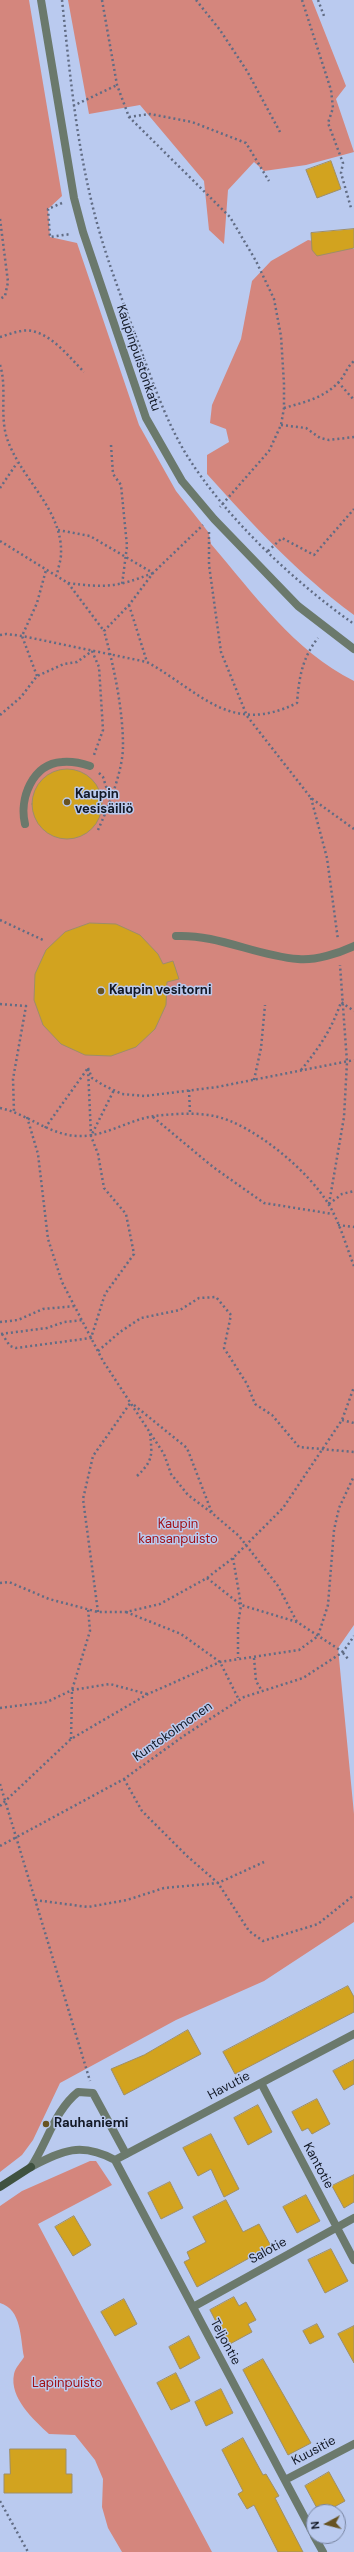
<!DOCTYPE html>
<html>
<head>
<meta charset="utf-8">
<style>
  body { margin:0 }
  #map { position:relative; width:354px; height:2552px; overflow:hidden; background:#bacaef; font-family:"DM Sans",sans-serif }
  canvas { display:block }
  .north { position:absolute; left:306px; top:2504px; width:40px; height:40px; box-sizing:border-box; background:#bacaef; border:1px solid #77839f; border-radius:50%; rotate:263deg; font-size:11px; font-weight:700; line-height:16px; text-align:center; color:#131926 }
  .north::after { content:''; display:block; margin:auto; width:14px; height:18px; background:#675322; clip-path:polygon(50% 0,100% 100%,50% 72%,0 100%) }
</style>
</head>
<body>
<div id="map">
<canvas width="354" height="2552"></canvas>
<div class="north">N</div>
</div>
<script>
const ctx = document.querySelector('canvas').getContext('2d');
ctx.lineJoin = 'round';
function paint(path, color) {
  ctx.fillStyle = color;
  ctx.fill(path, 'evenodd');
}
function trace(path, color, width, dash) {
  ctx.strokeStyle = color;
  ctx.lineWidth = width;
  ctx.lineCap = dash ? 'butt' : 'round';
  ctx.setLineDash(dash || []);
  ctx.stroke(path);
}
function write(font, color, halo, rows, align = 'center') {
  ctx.font = font + ' "DM Sans",sans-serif';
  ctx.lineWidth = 3;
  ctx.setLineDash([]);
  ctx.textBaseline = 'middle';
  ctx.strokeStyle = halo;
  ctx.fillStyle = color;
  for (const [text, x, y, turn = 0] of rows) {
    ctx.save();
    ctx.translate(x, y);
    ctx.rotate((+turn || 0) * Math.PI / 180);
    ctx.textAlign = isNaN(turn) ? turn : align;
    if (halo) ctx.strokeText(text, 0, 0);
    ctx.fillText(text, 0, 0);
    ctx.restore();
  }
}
paint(new Path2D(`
  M 0,0 L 29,0 L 62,196 L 48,209 L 50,237 L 77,243 L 139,425 L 176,491 L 209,533 L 211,544 C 254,594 294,651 354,681 L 354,1625 L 338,1648 L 354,1814 L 354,1922 L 264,1981 L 176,2020 L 60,2083 L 33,2140 L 22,2155 L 0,2172 Z
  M 68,0 L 312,0 L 346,86 L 336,99 L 354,152 L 306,165 L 264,171 L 254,162 L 228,190 L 224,244 L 209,230 L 204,181 L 140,105 L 89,114 Z
  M 308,240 L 354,249 L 354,615 C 298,574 253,525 207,474 L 207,455 L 229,442 L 226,429 L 210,423 L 212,405 L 241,339 L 252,281 L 271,261 Z
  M 90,2161 L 96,2161 L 112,2185 L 38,2224 L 212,2552 L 122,2552 L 108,2528 L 102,2507 L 103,2479 L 95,2460 L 75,2435 L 49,2434 C 34,2420 9,2398 14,2374 C 15,2368 21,2362 24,2357 C 20,2337 22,2310 0,2303 L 0,2206 L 22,2191 Z`), '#d4867d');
const building = new Path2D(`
  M 331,161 L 341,189 L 317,198 L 306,170 Z
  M 354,229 L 354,248 L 317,256 L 312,250 L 311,233 Z
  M32 804a35 35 0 1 1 70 0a35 35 0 1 1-70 0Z
  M 90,923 L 116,924 L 140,935 L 158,954 L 163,964 L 173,961 L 179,979 L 167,982 L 166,1005 L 155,1029 L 136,1047 L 111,1056 L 85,1055 L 61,1044 L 43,1025 L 34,1000 L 35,974 L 46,950 L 65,932 Z
  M 348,1986 L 354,1997 L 354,2012 L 235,2074 L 223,2052 Z
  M 188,2030 L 201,2054 L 124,2095 L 111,2069 L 144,2055 Z
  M 354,2060 L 354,2084 L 344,2090 L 333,2071 Z
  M 317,2099 L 330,2124 L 312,2134 L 308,2128 L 302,2131 L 292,2112 Z
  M 258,2105 L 272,2132 L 248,2145 L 234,2118 Z
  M 211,2134 L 239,2189 L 224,2197 L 211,2169 L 198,2176 L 183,2148 Z
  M 354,2175 L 354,2202 L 344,2208 L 332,2186 Z
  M 170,2182 L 183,2208 L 161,2219 L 148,2193 Z
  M 306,2195 L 320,2221 L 297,2233 L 283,2207 Z
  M 226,2200 L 243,2232 L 259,2224 L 271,2246 L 197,2287 L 184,2262 L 190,2259 L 187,2252 L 206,2242 L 193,2217 Z
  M 74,2216 L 91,2245 L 73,2256 L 55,2227 Z
  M 331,2249 L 348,2281 L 325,2293 L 308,2260 Z
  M 234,2297 L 239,2306 L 246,2302 L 256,2320 L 248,2324 L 252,2332 L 228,2345 L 210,2310 Z
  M 124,2299 L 137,2324 L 115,2336 L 101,2312 Z
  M 317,2324 L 324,2337 L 310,2344 L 303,2331 Z
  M 354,2326 L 354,2363 L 338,2334 Z
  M 189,2336 L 200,2358 L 180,2369 L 169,2347 Z
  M 263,2359 L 311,2443 L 288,2455 L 243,2370 Z
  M 176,2373 L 190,2401 L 171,2410 L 157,2383 Z
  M 221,2389 L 233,2413 L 206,2426 L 195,2402 Z
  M 243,2438 L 263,2475 L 266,2474 L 279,2496 L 275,2498 L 303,2552 L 278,2552 L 254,2505 L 247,2509 L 238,2494 L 243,2491 L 222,2450 Z
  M 10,2449 L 66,2449 L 66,2474 L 72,2474 L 72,2493 L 4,2493 L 4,2474 L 10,2474 Z
  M 329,2472 L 345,2501 L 325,2512 L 319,2512 L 305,2486 Z`);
paint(building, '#d2a31f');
trace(building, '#9e8e68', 1);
trace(new Path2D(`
  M 62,0 C 69,65 75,131 90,195 C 101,245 120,294 138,342 C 152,380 165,419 186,454 C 225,517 293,581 354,624
  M 102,0 L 117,85 L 129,117 L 230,217 L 256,261 L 274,299 L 281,336 L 284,384 L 284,408 L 281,425 L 269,451 L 220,507
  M 196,0 L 220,30 L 247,71 L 280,132
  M 302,0 L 331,90 L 333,108 L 328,123 L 343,163 L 341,173 L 351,208
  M 318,0 L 324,16
  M 73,106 L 117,85
  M 129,117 L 150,114 L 192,122 L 246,143 L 269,181
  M 62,203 L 48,209 L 50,237 L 71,234
  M 0,219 L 8,282 L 5,296 L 0,299
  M 0,337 C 7,335 14,332 21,331 C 46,326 69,357 84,372
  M 0,365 C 7,387 0,412 6,435 C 18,477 63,508 61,554 C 61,560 58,568 57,575
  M 338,382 L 354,400
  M 284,408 C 305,402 328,397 342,378 C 346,372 348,366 354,361
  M 281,425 L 306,428 L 320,438 L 329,440 L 354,437
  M 111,445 L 113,474 L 121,485 L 127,546 L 122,585
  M 0,488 L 17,463
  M 58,530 L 90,536 L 153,573
  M 209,532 L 209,565 L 221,652 L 247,716 L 311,798 L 354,829
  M 0,541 L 68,583 L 104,631
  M 268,551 L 282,538 L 314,555 L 354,509
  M 68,583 C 105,588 118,587 153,573
  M 129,605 L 147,662
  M 0,635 L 6,634 L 22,636 L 147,662 C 201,692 230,736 297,703 C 299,678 302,658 318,638
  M 92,651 L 99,667 L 103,730 L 94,755
  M 37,676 L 22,636 L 37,603 L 46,570
  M 0,715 L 21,697 L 37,676 L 64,664 L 77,662 L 92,651
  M 99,773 L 103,777 L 110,799
  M 311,798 L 327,858 L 338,940
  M 98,830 C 108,808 123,771 123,746 C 123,710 114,666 104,631 L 129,605 L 153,573 L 203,525
  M 0,920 L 43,940
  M 0,1004 L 26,1006 L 13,1079 L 14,1112
  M 88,1068 L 92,1078 L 103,1085 L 122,1094 L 145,1096 L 217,1087 L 354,1060
  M 301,1070 C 319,1048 332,1029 341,1002 L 354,1011
  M 254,1080 L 261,1048 L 265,1005
  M 189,1090 L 190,1113
  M 0,1108 C 28,1114 49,1135 78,1136 C 105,1137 128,1120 154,1116 C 173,1114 195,1112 214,1116 C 253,1124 309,1171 329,1205 C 340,1223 346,1246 354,1266
  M 27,1117 L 38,1154 L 48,1239 L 62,1282 L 103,1361 L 164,1454 L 171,1474 L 188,1495 L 212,1513
  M 153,1117 L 213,1167 L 264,1203 L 333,1214
  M 45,1128 L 88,1068 L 91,1136 L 114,1090
  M 329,1204 L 344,1117 L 347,1062 L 340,965
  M 329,1204 L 342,1194 L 354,1191
  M 338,1225 L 354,1227
  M 0,1322 L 18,1320 L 43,1309 L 75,1306
  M 1,1334 L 47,1328 L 64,1322 L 83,1320
  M 2,1334 L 10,1346 L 16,1348 L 91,1338 L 105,1294 L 134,1254 L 126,1214 L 104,1188 L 98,1154 L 91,1136
  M 98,1351 L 120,1332 L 141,1318 L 180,1310 L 199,1298 L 216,1297 L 231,1315 L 224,1348 L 247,1384 L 255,1404 L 272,1415 L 299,1447 L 354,1452
  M 134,1405 L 187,1448 L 212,1513 L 239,1536 L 278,1586 L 297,1622
  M 342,1420 L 354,1423
  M 137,1476 C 154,1460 152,1454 150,1433
  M 233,1558 L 241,1605 L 238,1625 L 238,1658
  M 207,1578 L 241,1605 L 297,1622 L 343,1652
  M 0,1583 L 9,1582 L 49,1599 L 98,1612 L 126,1612 L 160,1604 L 207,1578 L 233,1558 L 283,1508 L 342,1420 L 354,1387
  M 98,1612 L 83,1499 L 93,1456 L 131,1402
  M 126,1612 L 181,1634 L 220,1662 L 239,1700
  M 343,1653 L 349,1660
  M 254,1658 L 256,1681 L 262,1691
  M 0,1708 L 47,1702 L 72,1690 L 110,1684 L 147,1694
  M 71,1739 L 72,1690 L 90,1631 L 88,1608
  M 124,1779 L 142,1811 L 187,1856 L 218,1883 L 249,1931 L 263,1941 L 318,1924 L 354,1895
  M 0,1784 L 90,2081
  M 0,1806 L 71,1739 L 148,1694 L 220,1662 L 299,1650 L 318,1636 L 328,1605 L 334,1530 L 339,1508 L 354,1476
  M 0,1846 L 124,1779 L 185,1735 L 244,1697 L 303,1678 L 343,1652 L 354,1636
  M 35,1900 L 88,1907 L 127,1900 L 164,1888 L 218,1883 L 264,1862
  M 0,2501 L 28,2552`), '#616c84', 2.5, [2, 3]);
trace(new Path2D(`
  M 25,824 C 19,799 32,764 62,762 C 72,761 81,763 90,766
  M 176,936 C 218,934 256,956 298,959 C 315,961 339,953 354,946
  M 31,2167 C 47,2143 55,2110 78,2092 L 93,2093 L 126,2154`), '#6b796c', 8);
trace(new Path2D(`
  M 41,0 L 74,198 L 83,232 L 146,418 L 182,481 L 214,519 L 298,606 L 354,649
  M 261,2083 L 354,2260
  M 115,2160 L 314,2535
  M 115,2160 L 354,2034
  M 31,2167 C 63,2150 81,2142 115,2160
  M 193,2307 L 354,2218
  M 285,2480 L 354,2444
  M 314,2536 L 323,2552`), '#6b796c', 8);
trace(new Path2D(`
  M 0,2187 L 31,2167`), '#3f5240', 8);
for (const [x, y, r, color] of [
  [67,802,4,"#675322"],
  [101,991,4,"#675322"],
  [46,2124,4,"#675322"]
]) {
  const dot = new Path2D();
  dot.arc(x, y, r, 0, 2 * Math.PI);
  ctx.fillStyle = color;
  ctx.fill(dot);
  trace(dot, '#bacaef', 1.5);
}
write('13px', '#131926', '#bacaef', [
  ["Kaupinpuistonkatu",138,358,71],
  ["Kuntokolmonen",173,1732,-35],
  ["Havutie",229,2086,-28],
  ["Kantotie",318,2166,62],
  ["Salotie",268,2251,-29],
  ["Teljontie",225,2342,62],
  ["Kuusitie",314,2451,-28]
]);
write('bold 13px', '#131926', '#bacaef', [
  ["Kaupin",75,795],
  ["vesisäiliö",75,810],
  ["Kaupin vesitorni",109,991],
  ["Rauhaniemi",54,2124]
], 'left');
write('13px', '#a11319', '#bacaef', [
  ["Kaupin",178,1525],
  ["kansanpuisto",178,1540],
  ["Lapinpuisto",67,2384]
]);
</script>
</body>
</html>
